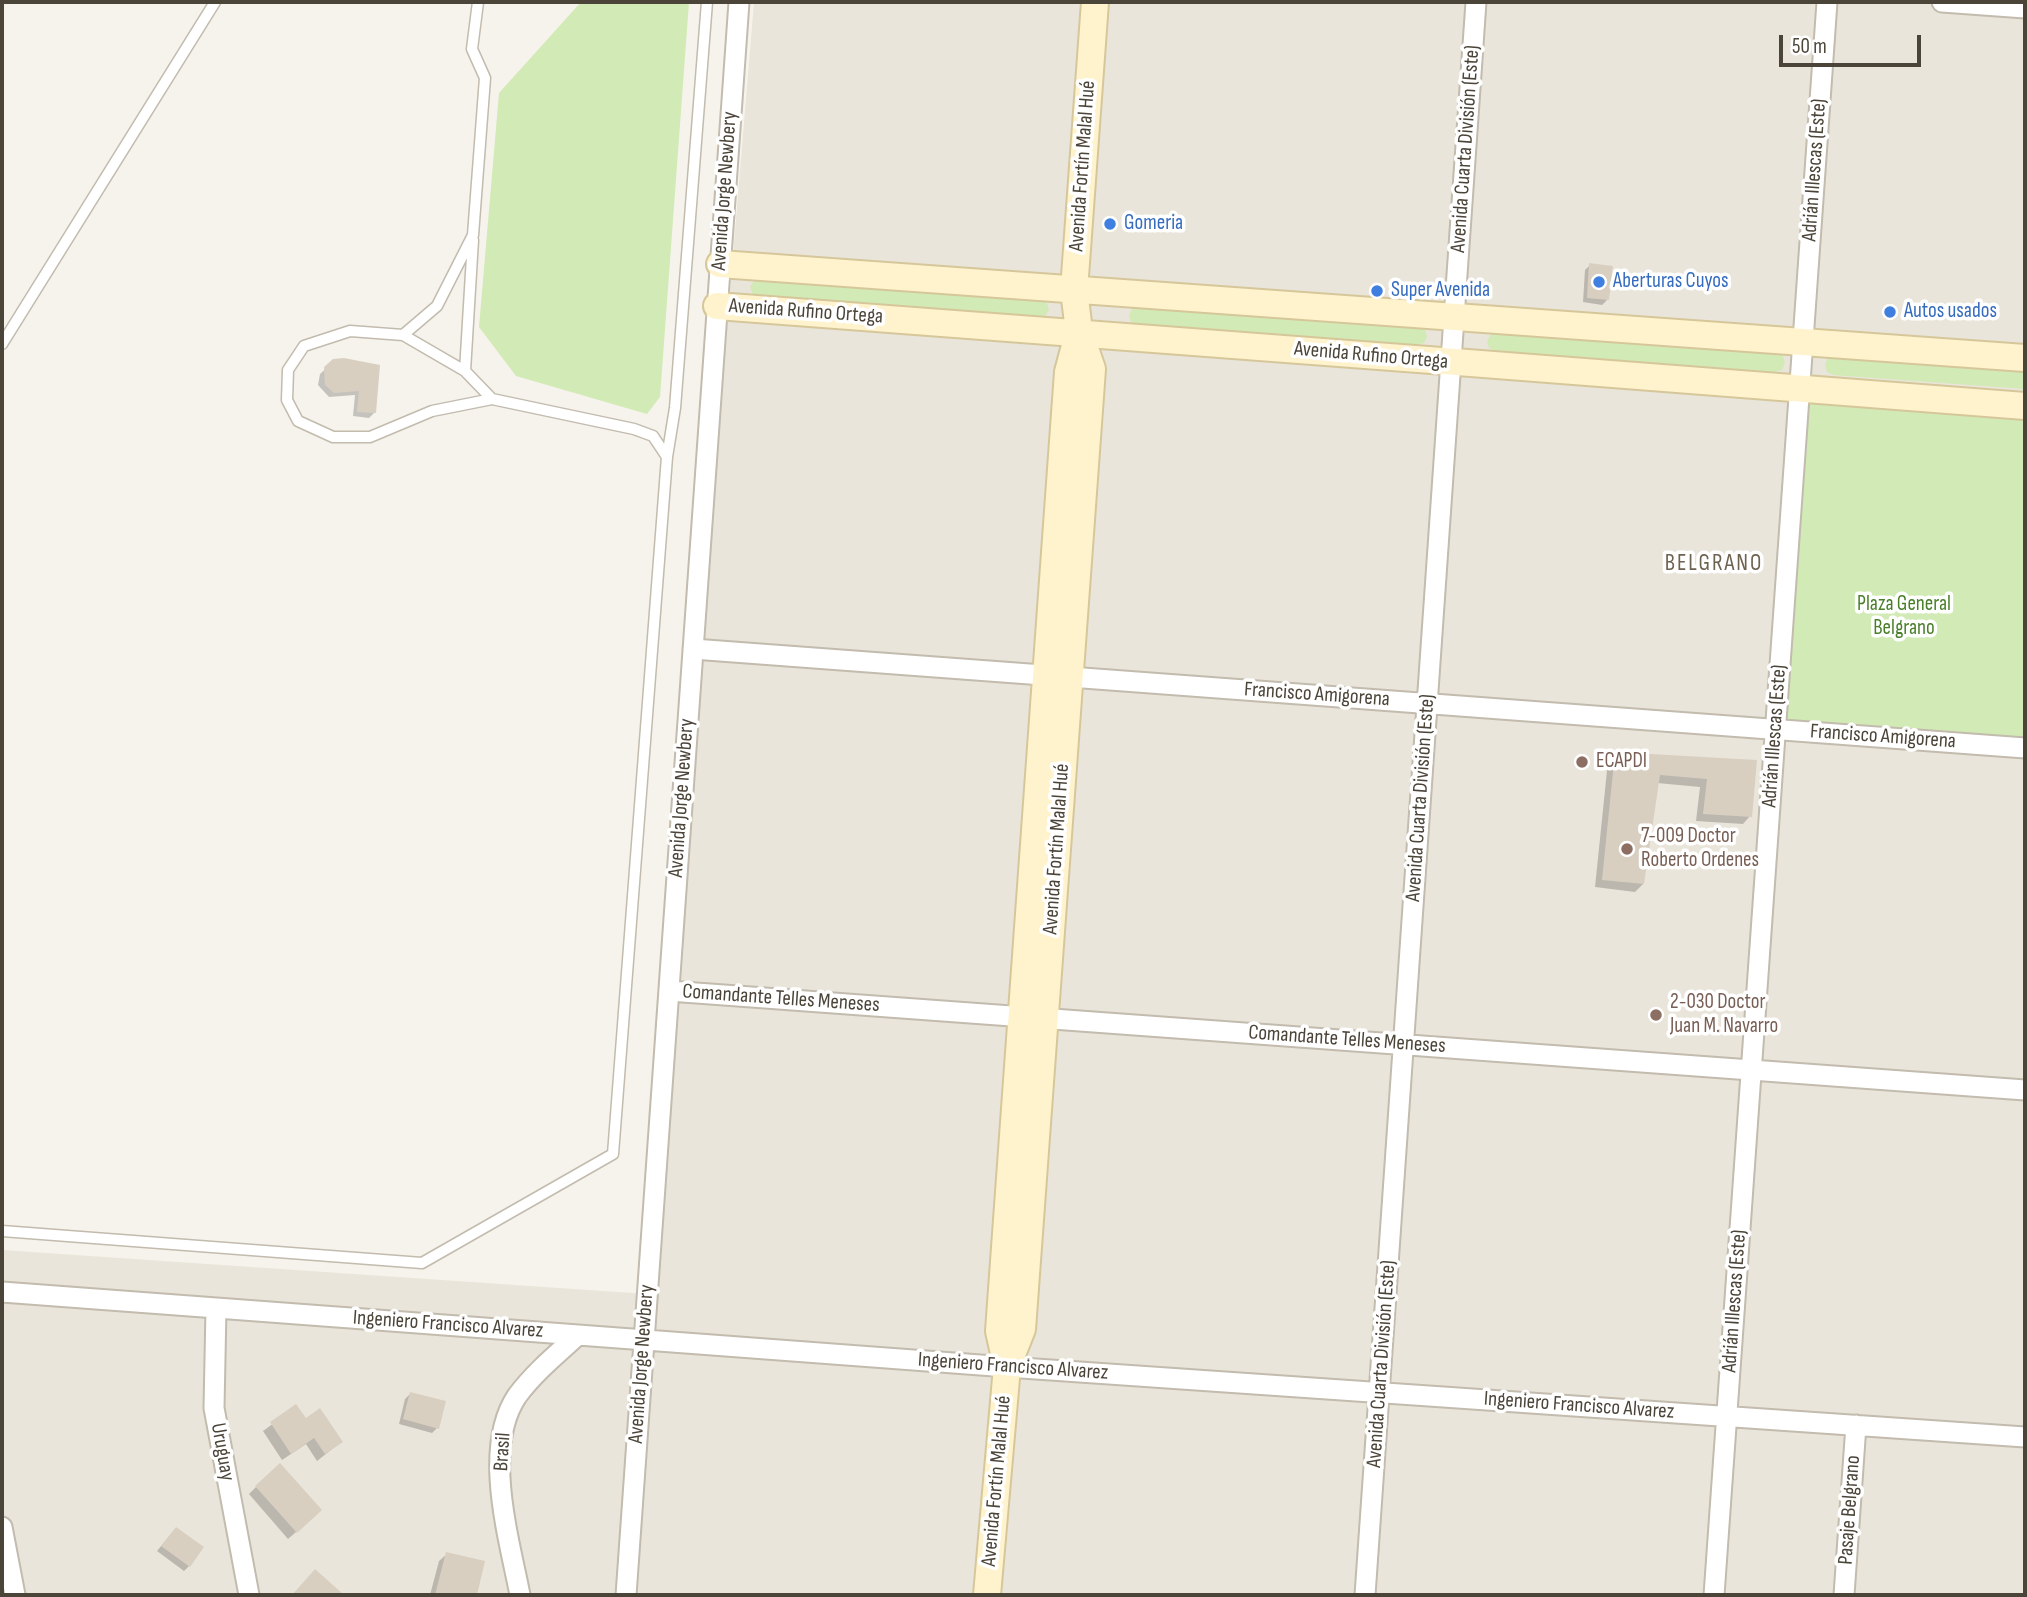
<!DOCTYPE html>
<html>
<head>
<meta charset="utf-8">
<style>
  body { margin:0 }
  #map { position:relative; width:2027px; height:1597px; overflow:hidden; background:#f6f3ec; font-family:"Sofia Sans Condensed",sans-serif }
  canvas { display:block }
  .frame { position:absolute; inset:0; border:4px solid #4b4439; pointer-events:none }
  .scale { position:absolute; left:1779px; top:35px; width:142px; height:32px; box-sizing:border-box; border:4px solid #4b4439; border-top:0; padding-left:9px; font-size:21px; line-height:24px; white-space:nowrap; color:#4b4439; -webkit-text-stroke:5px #fff; paint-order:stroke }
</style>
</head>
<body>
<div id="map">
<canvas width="2027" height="1597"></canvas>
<div class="frame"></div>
<div class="scale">50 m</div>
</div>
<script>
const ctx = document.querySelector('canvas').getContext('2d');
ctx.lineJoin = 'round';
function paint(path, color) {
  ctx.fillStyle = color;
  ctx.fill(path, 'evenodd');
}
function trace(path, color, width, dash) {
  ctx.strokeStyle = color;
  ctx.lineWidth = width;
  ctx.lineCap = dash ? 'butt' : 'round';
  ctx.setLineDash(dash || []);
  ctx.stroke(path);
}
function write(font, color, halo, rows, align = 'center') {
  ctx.font = font + ' "Sofia Sans Condensed",sans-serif';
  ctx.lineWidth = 7;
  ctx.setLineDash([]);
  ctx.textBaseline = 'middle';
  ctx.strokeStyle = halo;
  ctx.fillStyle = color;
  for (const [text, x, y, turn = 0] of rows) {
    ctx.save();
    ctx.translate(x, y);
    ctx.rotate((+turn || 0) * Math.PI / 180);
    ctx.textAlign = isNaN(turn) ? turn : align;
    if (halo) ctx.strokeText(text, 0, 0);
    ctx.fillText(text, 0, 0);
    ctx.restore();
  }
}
paint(new Path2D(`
  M 754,2 L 2025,2 L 2025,1595 L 2,1595 L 2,1250 L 647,1294 Z`), '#eae5da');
paint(new Path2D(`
  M 581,2 L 689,2 L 660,397 L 647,414 L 516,376 L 479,327 L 499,93 Z
  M 761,279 L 1041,299 L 1047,303 L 1049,310 L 1045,316 L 1038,318 L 759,298 L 753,295 L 750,287 L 754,281 Z
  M 1140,306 L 1419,326 L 1425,330 L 1427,337 L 1424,343 L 1417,345 L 1137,325 L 1131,322 L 1129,315 L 1133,308 Z
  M 1498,333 L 1777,353 L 1783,356 L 1785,363 L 1782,370 L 1775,372 L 1496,351 L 1489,348 L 1487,341 L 1491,334 Z
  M 1835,356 L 2025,370 L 2025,389 L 1833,375 L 1827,372 L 1825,364 L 1828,358 Z
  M 1799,389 L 2025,406 L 2025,748 L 1775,729 Z`), '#d2eab5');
paint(new Path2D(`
  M 1590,265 L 1607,300 L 1602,305 L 1583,302 L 1585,270 Z
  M 334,361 L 379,367 L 374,413 L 369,418 L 353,416 L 355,395 L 329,397 L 318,385 L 320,374 Z
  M 1616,753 L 1755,762 L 1750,816 L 1743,824 L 1696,821 L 1700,787 L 1657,783 L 1643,884 L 1635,892 L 1595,887 L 1608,761 Z
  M 410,1394 L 437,1428 L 432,1433 L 399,1424 L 405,1399 Z
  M 296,1407 L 305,1420 L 341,1442 L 317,1461 L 306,1444 L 282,1460 L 263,1431 Z
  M 256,1487 L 312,1518 L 288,1539 L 249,1494 Z
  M 171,1534 L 189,1566 L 184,1571 L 157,1551 Z
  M 447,1554 L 483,1563 L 475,1595 L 430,1595 L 439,1561 Z`), '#0003');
paint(new Path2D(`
  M 1589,263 L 1613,266 L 1609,300 L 1587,298 Z
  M 344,358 L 380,365 L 376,413 L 357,412 L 359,391 L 334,393 L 325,385 L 324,367 L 333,359 Z
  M 1615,752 L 1757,760 L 1752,817 L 1703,814 L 1707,779 L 1660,775 L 1644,884 L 1602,880 Z
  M 410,1392 L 446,1401 L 439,1429 L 403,1419 Z
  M 296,1404 L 306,1418 L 320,1408 L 343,1442 L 325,1454 L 314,1438 L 291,1454 L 270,1422 Z
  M 280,1463 L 322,1510 L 297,1533 L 255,1486 Z
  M 176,1527 L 204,1547 L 190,1567 L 161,1546 Z
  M 446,1552 L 485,1561 L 477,1595 L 435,1595 Z
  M 315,1569 L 344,1595 L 292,1595 Z`), '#d8cfc1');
const lane = new Path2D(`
  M 473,240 L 465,371 L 492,399
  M 403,335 L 465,371
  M 2,344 L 215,2
  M 667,457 L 675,408 L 707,2
  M 2,1231 L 422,1263 L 613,1154 L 667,457 L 653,436 L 634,429 L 492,399 L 432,411 L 370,437 L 333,437 L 298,421 L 287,400 L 288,370 L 304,346 L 350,331 L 403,335 L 437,306 L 473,235 L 485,78 L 472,49 L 478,2`);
const street = new Path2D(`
  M 1942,2 L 2025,8
  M 693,649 L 2025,748
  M 669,991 L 2025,1090
  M 2,1292 L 1007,1367 L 2025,1437
  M 216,1308 L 214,1408 L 249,1595
  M 2,1527 L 15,1595
  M 520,1595 C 509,1538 482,1448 517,1396 C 534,1373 557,1354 578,1335
  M 626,1595 L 739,2
  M 1365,1595 L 1476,2
  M 1714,1595 L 1827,2
  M 1844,1595 L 1856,1425`);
const secondary = new Path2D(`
  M 720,264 L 2025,358
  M 717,306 C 1153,336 1589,374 2025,406
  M 1079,331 L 1074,290 L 1095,2
  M 987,1595 L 1007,1367 L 1022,1329 L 1092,369 L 1079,331 L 1068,372 L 999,1331 L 1007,1367`);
trace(lane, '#c2bbae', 13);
trace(street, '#c2bbae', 23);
trace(secondary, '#d6c79b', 30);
trace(lane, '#fff', 10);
trace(street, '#fff', 19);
trace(secondary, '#fff3cd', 26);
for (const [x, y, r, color] of [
  [1110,224,7,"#3f7fe0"],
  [1599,282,7,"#3f7fe0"],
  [1377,291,7,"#3f7fe0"],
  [1890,312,7,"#3f7fe0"],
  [1582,762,7,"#8d6e63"],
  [1627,849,7,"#8d6e63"],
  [1656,1015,7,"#8d6e63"]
]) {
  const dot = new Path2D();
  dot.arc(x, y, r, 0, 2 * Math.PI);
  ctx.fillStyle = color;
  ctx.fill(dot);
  trace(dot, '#fff', 2.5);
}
write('21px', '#4b4439', '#fff', [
  ["Avenida Cuarta División (Este)",1466,149,-86],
  ["Avenida Fortín Malal Hué",1083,166,-86],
  ["Adrián Illescas (Este)",1815,170,-86],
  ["Avenida Jorge Newbery",725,191,-86],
  ["Avenida Rufino Ortega",806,312,4],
  ["Avenida Rufino Ortega",1371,356,5],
  ["Francisco Amigorena",1317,695,4],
  ["Adrián Illescas (Este)",1775,736,-86],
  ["Francisco Amigorena",1883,737,4],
  ["Avenida Jorge Newbery",682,798,-86],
  ["Avenida Cuarta División (Este)",1421,798,-86],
  ["Avenida Fortín Malal Hué",1057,849,-86],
  ["Comandante Telles Meneses",781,999,4],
  ["Comandante Telles Meneses",1347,1040,4],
  ["Adrián Illescas (Este)",1735,1301,-86],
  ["Ingeniero Francisco Alvarez",448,1325,4],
  ["Avenida Jorge Newbery",642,1364,-86],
  ["Avenida Cuarta División (Este)",1382,1364,-86],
  ["Ingeniero Francisco Alvarez",1013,1367,4],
  ["Ingeniero Francisco Alvarez",1579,1406,4],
  ["Uruguay",222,1452,80],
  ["Brasil",503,1452,-86],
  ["Avenida Fortín Malal Hué",997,1481,-85],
  ["Pasaje Belgrano",1850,1510,-86]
]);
write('21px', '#366cbe', '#fff', [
  ["Gomeria",1124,224],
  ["Aberturas Cuyos",1613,282],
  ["Super Avenida",1391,291],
  ["Autos usados",1904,312]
], 'left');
write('21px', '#4a7f2a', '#fff', [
  ["Plaza General",1904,605],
  ["Belgrano",1904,629]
]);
write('21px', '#785e54', '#fff', [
  ["ECAPDI",1596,762],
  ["7-009 Doctor",1641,837],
  ["Roberto Ordenes",1641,861],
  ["2-030 Doctor",1670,1003],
  ["Juan M. Navarro",1670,1027]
], 'left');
ctx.letterSpacing = '2px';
write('23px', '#6e6250', '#fff', [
  ["BELGRANO",1714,564]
]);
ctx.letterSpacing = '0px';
</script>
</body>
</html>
